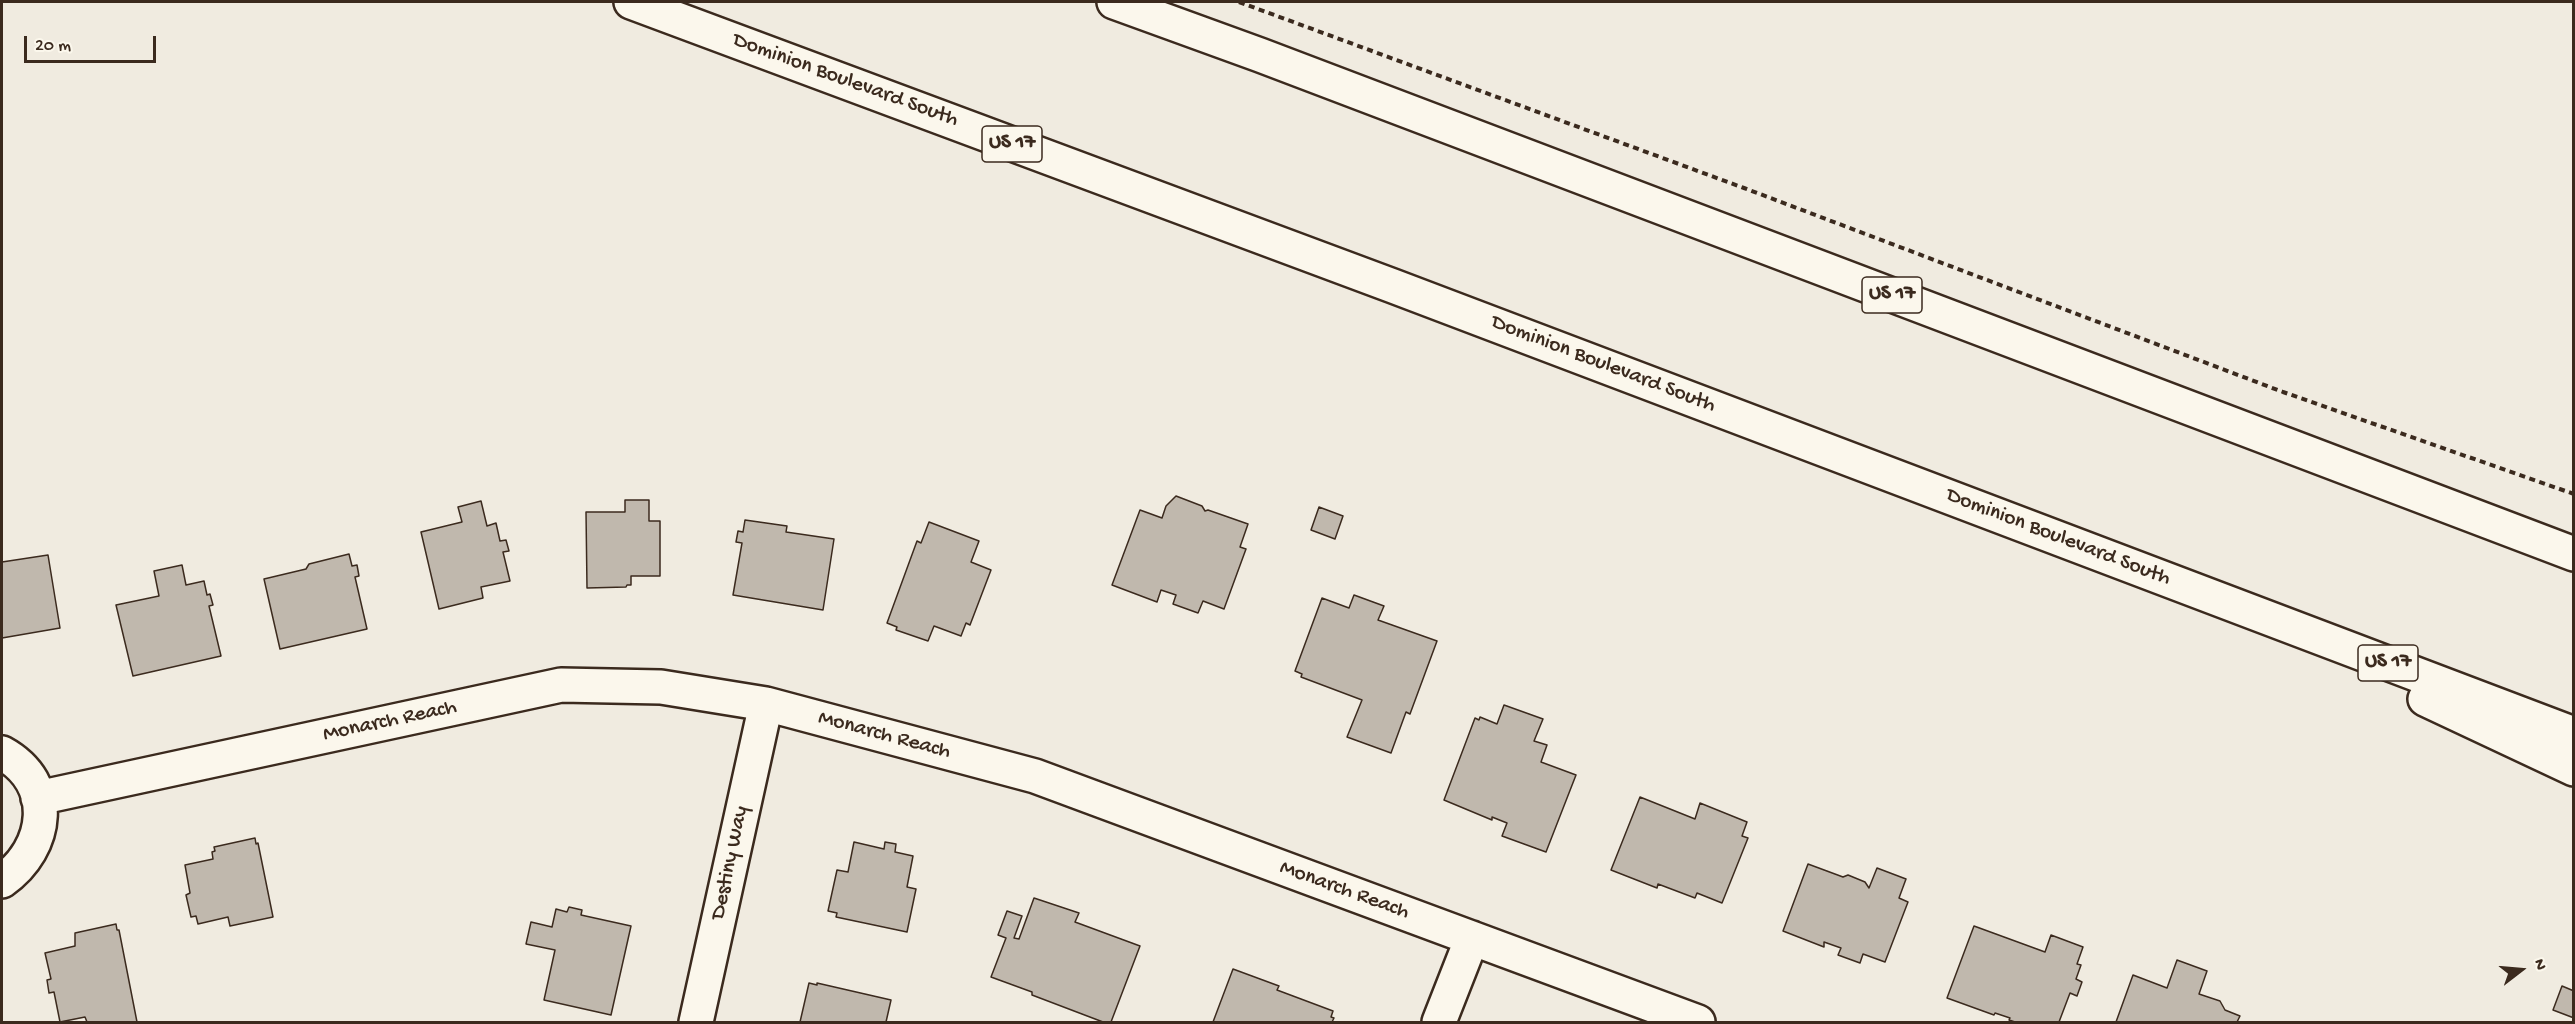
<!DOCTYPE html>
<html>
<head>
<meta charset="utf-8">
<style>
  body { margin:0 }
  #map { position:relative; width:2575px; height:1024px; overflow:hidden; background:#f0ebe0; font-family:"Gochi Hand",sans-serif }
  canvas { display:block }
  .frame { position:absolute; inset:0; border:3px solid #3b2a1e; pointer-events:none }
  .north { position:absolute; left:2491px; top:940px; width:60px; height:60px; -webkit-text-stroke:4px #fbf7ec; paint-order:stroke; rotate:74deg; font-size:16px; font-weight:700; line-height:24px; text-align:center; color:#3b2a1e }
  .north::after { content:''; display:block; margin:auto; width:21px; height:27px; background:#3b2a1e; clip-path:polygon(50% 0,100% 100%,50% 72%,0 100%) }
  .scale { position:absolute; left:24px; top:36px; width:132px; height:27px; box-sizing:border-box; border:3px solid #3b2a1e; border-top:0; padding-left:8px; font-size:18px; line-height:21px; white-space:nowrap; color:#3b2a1e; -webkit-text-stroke:4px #fbf7ec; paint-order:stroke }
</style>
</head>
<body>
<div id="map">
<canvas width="2575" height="1024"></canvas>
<div class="frame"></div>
<div class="north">N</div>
<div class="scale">20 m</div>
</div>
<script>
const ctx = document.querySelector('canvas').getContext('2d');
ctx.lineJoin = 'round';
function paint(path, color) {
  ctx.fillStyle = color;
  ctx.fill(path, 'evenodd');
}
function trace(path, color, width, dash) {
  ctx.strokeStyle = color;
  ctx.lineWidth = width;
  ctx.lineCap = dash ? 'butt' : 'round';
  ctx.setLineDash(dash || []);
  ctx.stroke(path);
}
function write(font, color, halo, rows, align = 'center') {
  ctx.font = font + ' "Gochi Hand",sans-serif';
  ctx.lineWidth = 4.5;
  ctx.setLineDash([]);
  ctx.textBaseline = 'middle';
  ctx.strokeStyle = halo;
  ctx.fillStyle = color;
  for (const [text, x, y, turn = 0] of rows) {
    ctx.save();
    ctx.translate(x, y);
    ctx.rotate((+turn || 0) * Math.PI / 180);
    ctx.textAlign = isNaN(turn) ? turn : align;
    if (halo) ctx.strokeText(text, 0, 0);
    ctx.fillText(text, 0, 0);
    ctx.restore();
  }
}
const building = new Path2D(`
  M 1176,496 L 1202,506 L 1205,511 L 1208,510 L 1248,524 L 1240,547 L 1246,549 L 1224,609 L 1203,601 L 1198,613 L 1173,604 L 1176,595 L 1161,590 L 1157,602 L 1112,585 L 1140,510 L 1162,518 L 1166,506 Z
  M 625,500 L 649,500 L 649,521 L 660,521 L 660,576 L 631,576 L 631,585 L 627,585 L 626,587 L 587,588 L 586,512 L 625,512 Z
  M 481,501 L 487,526 L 496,523 L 500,541 L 506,540 L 509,551 L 503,552 L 510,581 L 481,587 L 483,598 L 439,609 L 421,532 L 462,522 L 458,507 Z
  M 1319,507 L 1343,516 L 1335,539 L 1311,530 Z
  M 745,520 L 787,526 L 786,532 L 834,539 L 823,610 L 733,595 L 742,543 L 736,542 L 738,531 L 743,532 Z
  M 929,522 L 979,541 L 971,562 L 991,570 L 970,625 L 966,623 L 961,636 L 934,626 L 928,641 L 896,630 L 897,627 L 887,623 L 917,541 L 921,543 Z
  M 349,554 L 352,566 L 357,565 L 359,576 L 355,577 L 367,629 L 280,649 L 264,579 L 306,569 L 309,564 Z
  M 48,555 L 60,628 L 2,638 L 2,562 Z
  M 182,565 L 186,585 L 204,581 L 207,595 L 210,594 L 213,605 L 209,606 L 221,656 L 133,676 L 116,605 L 159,596 L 154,571 Z
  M 1354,595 L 1384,606 L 1378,620 L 1437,641 L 1410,714 L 1406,712 L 1391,753 L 1347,737 L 1362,700 L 1301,677 L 1302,674 L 1295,671 L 1322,598 L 1349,608 Z
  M 1504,705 L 1543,719 L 1534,741 L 1547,745 L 1541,762 L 1576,775 L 1546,852 L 1502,836 L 1507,823 L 1492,817 L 1492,820 L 1444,800 L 1475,718 L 1479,720 L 1480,717 L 1497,724 Z
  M 1640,797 L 1695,819 L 1700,803 L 1747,822 L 1742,836 L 1748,838 L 1722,903 L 1697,893 L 1695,898 L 1658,884 L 1657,888 L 1611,870 Z
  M 255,838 L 256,844 L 258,843 L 273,917 L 230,926 L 228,917 L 198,924 L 196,916 L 191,917 L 186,895 L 190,893 L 185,865 L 213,859 L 212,852 L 215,851 L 214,847 Z
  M 854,842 L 884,849 L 885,842 L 896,844 L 895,852 L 913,856 L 907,887 L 916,889 L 907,932 L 836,917 L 837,913 L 828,911 L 837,870 L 848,872 Z
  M 1808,864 L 1843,877 L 1848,875 L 1865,882 L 1869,888 L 1877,868 L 1906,879 L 1899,898 L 1908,902 L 1885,962 L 1863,954 L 1860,963 L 1838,955 L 1841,948 L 1824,942 L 1824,947 L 1783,931 Z
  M 1034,898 L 1079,913 L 1075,922 L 1140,946 L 1111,1022 L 1103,1022 L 1032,995 L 1032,992 L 991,977 L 1006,938 L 998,935 L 1007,911 L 1022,916 L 1014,938 L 1019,939 Z
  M 569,907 L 582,910 L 581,915 L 631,926 L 611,1015 L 544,1000 L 555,950 L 526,944 L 531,922 L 552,927 L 556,909 L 567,912 Z
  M 116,924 L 117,930 L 119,930 L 137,1022 L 87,1022 L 85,1017 L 60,1022 L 54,992 L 49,993 L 47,980 L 51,979 L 45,953 L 75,946 L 75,933 Z
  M 1974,926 L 2045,952 L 2051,935 L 2083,947 L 2077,964 L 2081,965 L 2076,979 L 2082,982 L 2077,996 L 2070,993 L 2059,1022 L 2015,1022 L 2009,1020 L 2010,1018 L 1995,1013 L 1994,1015 L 1947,998 Z
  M 2177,960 L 2207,971 L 2199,994 L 2220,1001 L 2225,1010 L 2240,1016 L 2237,1022 L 2116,1022 L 2133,975 L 2167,988 Z
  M 1233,969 L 1279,986 L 1277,990 L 1333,1011 L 1331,1017 L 1334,1018 L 1332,1022 L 1213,1022 Z
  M 809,983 L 817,985 L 817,983 L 891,1000 L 886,1022 L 800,1022 Z
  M 2562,986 L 2574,991 L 2574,1018 L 2553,1010 Z`);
paint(building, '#c0b8ad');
trace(building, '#3b2a1e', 1.5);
const minor = new Path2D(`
  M 2,753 C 57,783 49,848 2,881
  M 38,798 L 561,685 L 661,687 L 766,704 L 1035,776 L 1698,1022
  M 696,1022 L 766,704
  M 1439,1022 L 1472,938`);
const highway = new Path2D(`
  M 631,2 L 1393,286 L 2574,734
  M 1114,2 L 1260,55 L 2574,554
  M 2425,699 L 2574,769`);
trace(minor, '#3b2a1e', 38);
trace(highway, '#3b2a1e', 38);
trace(new Path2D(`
  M 1239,2 L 1744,188 L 2283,392 L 2574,494`), '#3b2a1e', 4, [6, 4.5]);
trace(minor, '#fbf7ec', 33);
trace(highway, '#fbf7ec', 33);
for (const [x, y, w] of [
  [1012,144,60],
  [1892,295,60],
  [2388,663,60]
]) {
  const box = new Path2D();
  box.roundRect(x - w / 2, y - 18, w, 36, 4.5);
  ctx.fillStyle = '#fbf7ec';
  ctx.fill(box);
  trace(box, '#3b2a1e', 1.5);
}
write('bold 21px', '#3b2a1e', null, [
  ["US 17",1012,144],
  ["US 17",1892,295],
  ["US 17",2388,663]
]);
write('22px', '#3b2a1e', '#fbf7ec', [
  ["Dominion Boulevard South",845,81,20],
  ["Dominion Boulevard South",1603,365,21],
  ["Dominion Boulevard South",2058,538,21],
  ["Monarch Reach",390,722,-12],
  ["Monarch Reach",884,736,15],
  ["Destiny Way",731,863,-78],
  ["Monarch Reach",1344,891,20]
]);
</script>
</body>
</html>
